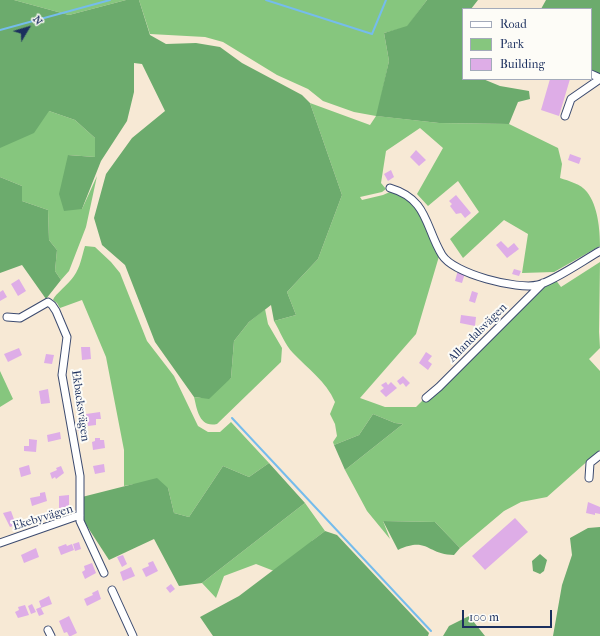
<!DOCTYPE html>
<html>
<head>
<meta charset="utf-8">
<style>
  body { margin:0 }
  #map { position:relative; width:600px; height:636px; overflow:hidden; background:#f7e9d5; font-family:"IM FELL French Canon",serif }
  canvas { display:block }
  .legend { position:absolute; left:462px; top:8px; width:130px; height:72px; box-sizing:border-box; background:#fdfcf7; border:1px solid #a3aaba; margin:0; padding:5px 7px; list-style:none; font-size:12px; color:#1b2f5e }
  .legend li { display:flex; align-items:center; gap:8px; height:20px }
  .legend b { width:20px; border:1px solid #a3aaba }
  .north { position:absolute; left:8px; top:8px; width:40px; height:40px; -webkit-text-stroke:3px #fdfcf7; paint-order:stroke; rotate:52deg; font-size:11px; font-weight:700; line-height:16px; text-align:center; color:#1b2f5e }
  .north::after { content:''; display:block; margin:auto; width:14px; height:18px; background:#1b2f5e; clip-path:polygon(50% 0,100% 100%,50% 72%,0 100%) }
  .scale { position:absolute; left:462px; top:610px; width:90px; height:18px; box-sizing:border-box; border:2px solid #1b2f5e; border-top:0; padding-left:5px; font-size:12px; line-height:14px; white-space:nowrap; color:#1b2f5e; -webkit-text-stroke:3px #fdfcf7; paint-order:stroke }
</style>
</head>
<body>
<div id="map">
<canvas width="600" height="636"></canvas>
<ul class="legend">
<li><b style="height:5px;background:#fff"></b>Road</li>
<li><b style="height:11px;background:#86c67e"></b>Park</li>
<li><b style="height:11px;background:#deade7"></b>Building</li>
</ul>
<div class="north">N</div>
<div class="scale">100 m</div>
</div>
<script>
const ctx = document.querySelector('canvas').getContext('2d');
ctx.lineJoin = 'round';
function paint(path, color) {
  ctx.fillStyle = color;
  ctx.fill(path, 'evenodd');
}
function trace(path, color, width, dash) {
  ctx.strokeStyle = color;
  ctx.lineWidth = width;
  ctx.lineCap = dash ? 'butt' : 'round';
  ctx.setLineDash(dash || []);
  ctx.stroke(path);
}
function write(font, color, halo, rows, align = 'center') {
  ctx.font = font + ' "IM FELL French Canon",serif';
  ctx.lineWidth = 4;
  ctx.setLineDash([]);
  ctx.textBaseline = 'middle';
  ctx.strokeStyle = halo;
  ctx.fillStyle = color;
  for (const [text, x, y, turn = 0] of rows) {
    ctx.save();
    ctx.translate(x, y);
    ctx.rotate((+turn || 0) * Math.PI / 180);
    ctx.textAlign = isNaN(turn) ? turn : align;
    if (halo) ctx.strokeText(text, 0, 0);
    ctx.fillText(text, 0, 0);
    ctx.restore();
  }
}
paint(new Path2D(`
  M 14,0 L 126,0 L 69,15 Z
  M 139,0 L 427,0 L 407,27 L 384,33 L 389,61 L 377,116 L 439,123 L 509,124 L 558,148 L 562,164 L 560,178 C 569,181 581,184 587,192 C 598,206 600,230 600,246 L 554,272 L 522,273 L 528,234 L 504,220 L 463,258 L 450,239 L 479,212 L 458,181 L 428,206 L 417,194 L 443,148 L 420,128 L 386,151 L 381,183 L 386,189 L 382,192 L 360,197 L 362,200 L 383,195 L 392,191 C 419,197 429,230 440,253 L 416,334 L 360,398 L 385,407 L 416,407 L 423,400 L 426,402 L 547,285 L 555,279 L 561,287 L 600,262 L 599,332 L 600,348 L 589,359 L 600,371 L 600,450 L 547,497 L 521,502 L 504,511 L 460,548 L 435,522 L 383,521 L 390,539 L 367,511 L 345,470 L 403,424 L 395,423 L 373,414 L 359,435 L 334,445 L 333,442 L 337,436 L 335,424 L 330,414 L 335,402 C 326,381 308,369 293,353 C 285,345 280,331 274,321 L 296,315 L 287,292 L 318,259 L 342,195 L 310,103 L 370,125 L 376,116 L 354,112 L 323,101 L 308,89 L 277,75 L 223,42 L 205,37 L 150,34 Z
  M 0,33 L 49,111 L 75,120 L 95,138 L 95,157 L 68,155 L 82,209 L 97,176 L 86,227 L 69,271 L 61,280 L 55,271 L 57,250 L 49,240 L 48,210 L 22,201 L 22,186 L 0,177 Z
  M 85,246 L 95,247 L 111,262 L 120,273 L 147,341 L 174,376 L 198,426 L 208,432 L 220,432 L 231,422 L 269,463 L 249,477 L 223,466 L 189,517 L 174,513 L 168,488 L 135,484 L 124,486 L 124,450 L 106,357 L 82,300 L 60,308 L 57,303 L 53,300 C 55,294 69,284 74,276 C 80,268 82,256 85,246 Z
  M 265,309 L 268,324 L 282,348 L 281,362 L 217,424 C 199,428 197,409 194,397 L 201,398 L 231,378 L 234,341 L 249,322 Z
  M 0,371 L 13,399 L 0,407 Z
  M 305,503 L 325,531 L 312,541 L 323,590 L 256,564 L 224,576 L 216,598 L 202,583 Z`), '#86c67e');
paint(new Path2D(`
  M 0,0 L 14,0 L 69,15 L 126,0 L 139,0 L 150,35 L 166,44 L 196,43 L 220,47 L 242,63 L 302,95 L 310,103 L 342,195 L 318,259 L 287,292 L 296,315 L 274,321 L 271,305 L 249,322 L 234,341 L 231,378 L 209,399 L 194,397 L 155,342 L 125,265 L 102,245 L 94,218 L 106,174 L 132,138 L 165,111 L 142,64 L 134,63 L 134,92 L 127,121 L 101,161 L 82,209 L 64,211 L 59,194 L 68,155 L 95,157 L 95,138 L 75,120 L 49,111 L 34,133 L 0,148 Z
  M 427,0 L 478,0 L 471,9 L 463,9 L 463,79 L 483,79 L 500,86 L 529,91 L 530,99 L 518,102 L 509,124 L 439,123 L 376,116 L 389,61 L 384,33 L 407,26 Z
  M 546,0 L 600,0 L 600,74 L 591,70 L 591,9 L 541,9 Z
  M 0,177 L 22,186 L 22,201 L 48,210 L 49,240 L 57,250 L 55,271 L 61,280 L 46,299 L 22,265 L 0,273 Z
  M 373,414 L 395,423 L 403,424 L 345,470 L 334,445 L 359,435 Z
  M 269,463 L 305,503 L 202,583 L 179,586 L 154,539 L 109,560 L 83,520 L 82,497 L 157,478 L 168,488 L 174,513 L 189,517 L 223,466 L 249,477 Z
  M 383,521 L 435,522 L 460,548 L 454,555 C 427,555 428,536 398,550 Z
  M 600,527 L 600,636 L 553,636 L 562,585 L 572,555 L 570,538 L 588,528 Z
  M 325,531 L 337,535 L 429,633 L 428,636 L 213,636 L 200,617 L 239,596 Z
  M 540,554 L 547,560 L 544,571 L 540,574 L 533,571 L 532,561 Z
  M 469,616 L 485,636 L 443,636 L 449,626 Z`), '#6cab6d');
trace(new Path2D(`
  M 266,0 L 372,34 L 386,0
  M 0,30 L 110,0
  M 232,418 L 431,631`), '#75bcec', 2);
paint(new Path2D(`
  M 550,79 L 570,79 L 559,116 L 541,110 Z
  M 416,150 L 426,160 L 419,166 L 410,157 Z
  M 570,154 L 581,158 L 579,164 L 568,160 Z
  M 391,170 L 394,177 L 388,181 L 384,174 Z
  M 456,195 L 471,213 L 465,218 L 461,213 L 456,214 L 450,206 L 452,204 L 449,201 Z
  M 501,241 L 508,248 L 514,243 L 519,249 L 507,258 L 496,245 Z
  M 514,269 L 521,271 L 519,276 L 512,274 Z
  M 458,270 L 465,273 L 462,283 L 455,281 Z
  M 19,279 L 26,291 L 18,296 L 11,284 Z
  M 3,290 L 7,297 L 0,301 L 0,292 Z
  M 472,291 L 478,293 L 475,303 L 469,301 Z
  M 461,315 L 476,317 L 475,326 L 460,323 Z
  M 81,347 L 90,347 L 91,359 L 82,360 Z
  M 19,348 L 22,355 L 8,362 L 4,354 Z
  M 426,352 L 432,356 L 428,361 L 432,364 L 428,370 L 419,363 Z
  M 46,354 L 54,355 L 52,364 L 44,363 Z
  M 403,376 L 410,383 L 406,387 L 403,383 L 400,385 L 397,381 Z
  M 386,382 L 388,385 L 391,382 L 397,388 L 386,397 L 380,391 L 384,388 L 381,385 Z
  M 48,389 L 50,403 L 41,404 L 39,391 Z
  M 100,412 L 101,419 L 96,419 L 96,425 L 88,426 L 86,414 Z
  M 82,422 L 84,429 L 78,431 L 76,423 Z
  M 60,432 L 61,439 L 48,442 L 47,435 Z
  M 95,438 L 100,438 L 100,440 L 104,440 L 105,448 L 93,450 L 92,442 L 95,441 Z
  M 29,439 L 37,440 L 36,452 L 24,451 L 24,446 L 29,446 Z
  M 104,464 L 105,472 L 95,474 L 93,466 Z
  M 29,465 L 31,474 L 21,477 L 19,468 Z
  M 61,466 L 64,473 L 56,479 L 55,477 L 52,479 L 50,473 L 57,470 L 56,468 Z
  M 45,492 L 47,501 L 32,506 L 30,498 L 40,496 L 40,493 Z
  M 69,495 L 69,507 L 59,508 L 59,496 Z
  M 588,502 L 600,507 L 600,514 L 595,513 L 595,515 L 586,513 Z
  M 11,511 L 16,525 L 10,527 L 3,513 Z
  M 515,518 L 528,532 L 485,570 L 472,556 Z
  M 79,542 L 81,549 L 75,551 L 73,544 Z
  M 66,544 L 67,546 L 72,544 L 74,550 L 61,555 L 58,547 Z
  M 36,548 L 39,557 L 24,563 L 21,555 Z
  M 123,555 L 127,564 L 122,567 L 117,557 Z
  M 153,561 L 158,571 L 146,577 L 142,569 L 149,566 L 148,563 Z
  M 92,563 L 96,573 L 85,579 L 82,572 L 85,570 L 84,566 Z
  M 131,567 L 135,576 L 123,581 L 120,572 Z
  M 171,584 L 175,589 L 170,593 L 166,588 Z
  M 98,590 L 101,599 L 87,606 L 84,599 L 93,595 L 92,593 Z
  M 49,596 L 52,604 L 41,608 L 44,614 L 39,616 L 36,609 L 41,607 L 39,601 Z
  M 32,604 L 36,612 L 31,614 L 28,606 Z
  M 25,605 L 29,615 L 18,618 L 15,612 L 19,610 L 18,607 Z
  M 69,616 L 77,633 L 71,636 L 69,636 L 67,632 L 64,633 L 59,621 Z`), '#deade7');
const minor = new Path2D(`
  M 591,74 L 600,78
  M 565,116 L 571,99 L 600,79
  M 390,188 C 428,199 425,227 442,255 C 454,274 517,290 538,285 C 554,281 584,260 600,251
  M 7,317 L 20,318 L 48,302 L 52,305 L 56,311 L 67,337 L 62,375 L 80,476 L 80,521 L 104,573
  M 426,398 L 439,387 L 543,283
  M 589,478 L 590,463 L 600,455
  M 0,543 L 80,515
  M 112,590 L 133,636
  M 48,630 L 51,636`);
trace(minor, '#3c4b70', 9);
trace(minor, '#fff', 7);
write('12px', '#1b2f5e', '#fdfcf7', [
  ["Allandalsvägen",478,333,-45],
  ["Ekbacksvägen",80,406,82],
  ["Ekebyvägen",43,518,-17]
]);
</script>
</body>
</html>
